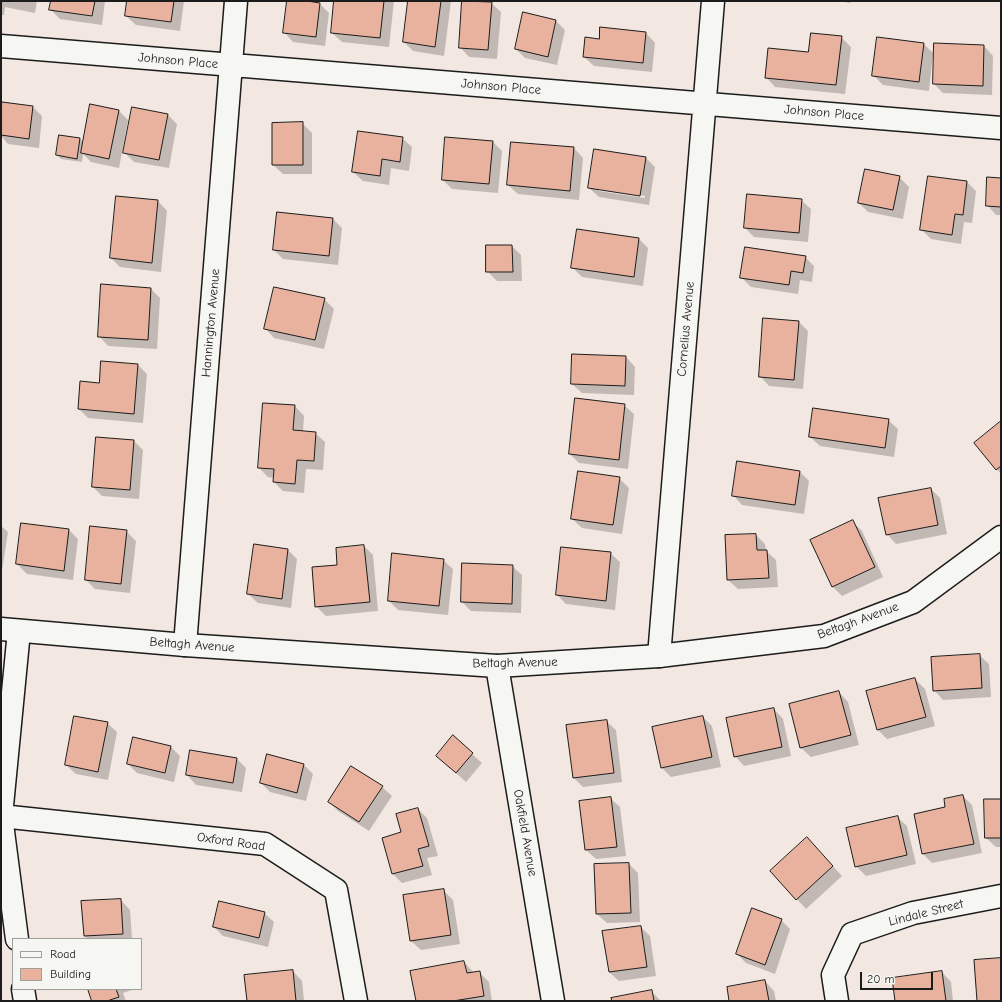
<!DOCTYPE html>
<html>
<head>
<meta charset="utf-8">
<style>
  body { margin:0 }
  #map { position:relative; width:1002px; height:1002px; overflow:hidden; background:#f3e8e1; font-family:"Comic Neue",sans-serif }
  canvas { display:block }
  .frame { position:absolute; inset:0; border:2px solid #1c1c1c; pointer-events:none }
  .legend { position:absolute; left:12px; top:938px; width:130px; height:52px; box-sizing:border-box; background:#f6f6f2; border:1px solid #9f9f9c; margin:0; padding:5px 7px; list-style:none; font-size:12px; color:#1c1c1c }
  .legend li { display:flex; align-items:center; gap:8px; height:20px }
  .legend b { width:20px; border:1px solid #9f9f9c }
  .scale { position:absolute; left:860px; top:972px; width:73px; height:18px; box-sizing:border-box; border:2px solid #1c1c1c; border-top:0; padding-left:5px; font-size:12px; line-height:14px; white-space:nowrap; color:#1c1c1c; -webkit-text-stroke:3px #f6f6f2; paint-order:stroke }
</style>
</head>
<body>
<div id="map">
<canvas width="1002" height="1002"></canvas>
<div class="frame"></div>
<ul class="legend">
<li><b style="height:5px;background:#f6f6f2"></b>Road</li>
<li><b style="height:11px;background:#e8b29e"></b>Building</li>
</ul>
<div class="scale">20 m</div>
</div>
<script>
const ctx = document.querySelector('canvas').getContext('2d');
ctx.lineJoin = 'round';
function paint(path, color) {
  ctx.fillStyle = color;
  ctx.fill(path, 'evenodd');
}
function trace(path, color, width, dash) {
  ctx.strokeStyle = color;
  ctx.lineWidth = width;
  ctx.lineCap = dash ? 'butt' : 'round';
  ctx.setLineDash(dash || []);
  ctx.stroke(path);
}
function write(font, color, halo, rows, align = 'center') {
  ctx.font = font + ' "Comic Neue",sans-serif';
  ctx.lineWidth = 4;
  ctx.setLineDash([]);
  ctx.textBaseline = 'middle';
  ctx.strokeStyle = halo;
  ctx.fillStyle = color;
  for (const [text, x, y, turn = 0] of rows) {
    ctx.save();
    ctx.translate(x, y);
    ctx.rotate((+turn || 0) * Math.PI / 180);
    ctx.textAlign = isNaN(turn) ? turn : align;
    if (halo) ctx.strokeText(text, 0, 0);
    ctx.fillText(text, 0, 0);
    ctx.restore();
  }
}
paint(new Path2D(`
  M 1,1 L 37,1 L 35,13 L 5,7 L 4,15 L 1,15 Z
  M 52,1 L 105,1 L 102,25 L 60,19 L 50,9 Z
  M 128,1 L 184,1 L 180,31 L 136,25 L 126,16 Z
  M 288,1 L 320,4 L 329,13 L 325,46 L 293,42 L 284,32 Z
  M 335,1 L 394,1 L 389,47 L 342,42 L 332,33 Z
  M 409,1 L 451,1 L 444,56 L 413,51 L 404,42 Z
  M 463,1 L 491,3 L 501,12 L 497,59 L 469,57 L 460,47 Z
  M 838,1 L 851,1 L 850,3 Z
  M 524,14 L 556,21 L 565,30 L 557,65 L 525,58 L 516,49 Z
  M 601,28 L 646,33 L 655,43 L 652,72 L 594,66 L 584,57 L 600,40 Z
  M 841,37 L 851,47 L 845,94 L 775,87 L 766,77 Z
  M 924,44 L 933,53 L 929,91 L 883,85 L 873,75 Z
  M 984,46 L 993,56 L 992,95 L 943,93 L 934,84 Z
  M 3,103 L 33,107 L 42,116 L 39,148 L 8,144 L 1,136 Z
  M 119,111 L 128,120 L 119,168 L 91,162 L 83,154 L 82,162 L 61,159 L 57,155 L 60,136 L 80,139 L 84,143 Z
  M 168,115 L 177,124 L 169,168 L 134,162 L 125,153 Z
  M 302,123 L 312,133 L 312,174 L 283,174 L 273,165 Z
  M 402,138 L 412,147 L 409,171 L 391,168 L 389,185 L 363,181 L 353,172 Z
  M 493,142 L 502,151 L 498,193 L 452,189 L 443,180 Z
  M 512,143 L 574,148 L 583,158 L 579,200 L 518,194 L 508,185 Z
  M 646,158 L 655,167 L 649,205 L 599,197 L 589,188 ZM 599,188 L 645,196 L 645,198 L 599,191 Z
  M 899,177 L 909,187 L 903,219 L 868,212 L 859,203 Z
  M 1001,179 L 1001,215 L 996,215 L 987,205 Z
  M 967,182 L 976,191 L 972,223 L 964,222 L 961,244 L 931,239 L 922,230 Z
  M 117,197 L 158,201 L 167,211 L 161,272 L 120,267 L 111,258 Z
  M 801,200 L 811,209 L 808,242 L 754,237 L 745,228 Z
  M 333,219 L 342,228 L 338,265 L 283,259 L 274,250 Z
  M 639,239 L 648,248 L 643,286 L 582,277 L 572,267 Z
  M 512,246 L 521,255 L 522,281 L 497,281 L 487,271 Z
  M 805,257 L 814,266 L 812,282 L 800,280 L 798,294 L 751,287 L 742,278 Z
  M 151,289 L 160,298 L 157,349 L 108,346 L 99,336 Z
  M 324,299 L 334,309 L 324,349 L 274,338 L 265,328 Z
  M 799,322 L 808,331 L 803,389 L 769,386 L 760,376 Z
  M 626,357 L 635,367 L 634,395 L 582,393 L 572,384 Z
  M 102,362 L 138,365 L 147,374 L 143,423 L 88,418 L 79,409 L 100,384 Z
  M 624,405 L 634,414 L 628,469 L 579,463 L 570,454 Z
  M 295,406 L 304,416 L 303,432 L 315,433 L 325,442 L 323,470 L 306,469 L 304,493 L 283,491 L 274,482 L 274,478 L 268,477 L 259,468 Z
  M 888,420 L 898,429 L 894,457 L 820,446 L 810,437 Z
  M 1001,422 L 1001,474 L 975,443 Z
  M 134,441 L 143,450 L 139,499 L 102,496 L 93,487 Z
  M 800,472 L 809,481 L 804,514 L 742,505 L 733,495 Z
  M 619,478 L 629,488 L 622,534 L 582,528 L 572,519 Z
  M 931,489 L 940,498 L 947,534 L 896,544 L 887,534 Z
  M 853,522 L 862,531 L 883,577 L 842,596 L 832,586 Z
  M 1,526 L 8,532 L 1,577 Z
  M 69,530 L 78,539 L 73,580 L 27,574 L 17,564 Z
  M 126,531 L 136,541 L 130,593 L 95,589 L 86,580 Z
  M 756,535 L 765,544 L 766,551 L 776,560 L 778,587 L 738,589 L 728,580 Z
  M 364,546 L 373,555 L 378,611 L 326,616 L 316,606 L 338,566 Z
  M 288,550 L 297,559 L 291,608 L 258,603 L 248,594 Z
  M 610,553 L 620,562 L 615,610 L 566,604 L 557,595 Z
  M 443,560 L 453,569 L 448,615 L 398,610 L 389,601 Z
  M 512,566 L 522,575 L 521,613 L 471,611 L 462,602 Z
  M 979,655 L 989,664 L 991,697 L 943,700 L 934,690 Z
  M 915,679 L 925,689 L 935,726 L 887,739 L 878,730 Z
  M 839,692 L 848,702 L 859,745 L 811,757 L 801,748 L 790,705 Z
  M 774,709 L 783,719 L 791,756 L 744,766 L 735,756 Z
  M 703,717 L 712,726 L 721,767 L 671,777 L 662,768 L 653,727 Z
  M 606,721 L 616,730 L 622,782 L 583,787 L 574,778 Z
  M 107,723 L 117,732 L 108,780 L 76,774 L 66,765 Z
  M 453,737 L 482,763 L 466,782 L 437,756 Z
  M 171,747 L 180,756 L 174,782 L 137,773 L 128,764 Z
  M 268,756 L 304,765 L 313,774 L 306,801 L 270,792 L 261,783 Z
  M 237,759 L 246,768 L 242,792 L 196,785 L 187,775 Z
  M 382,787 L 392,796 L 369,831 L 338,811 L 329,802 Z
  M 963,796 L 972,805 L 982,853 L 932,863 L 923,854 L 915,815 L 947,808 Z
  M 610,798 L 620,807 L 626,856 L 596,859 L 586,850 L 580,802 Z
  M 1001,800 L 1001,847 L 996,847 L 986,838 Z
  M 418,809 L 427,818 L 438,856 L 427,858 L 432,875 L 402,883 L 393,874 L 383,838 L 403,833 Z
  M 897,817 L 907,826 L 916,864 L 866,876 L 856,866 Z
  M 816,848 L 842,876 L 806,909 L 771,871 Z
  M 629,864 L 638,873 L 640,922 L 607,923 L 597,914 L 595,865 Z
  M 443,890 L 453,900 L 460,944 L 421,950 L 411,941 L 404,896 Z
  M 121,900 L 130,910 L 132,939 L 88,939 L 85,936 Z
  M 264,913 L 274,922 L 268,947 L 223,936 L 214,927 Z
  M 781,920 L 790,929 L 775,974 L 746,963 L 737,954 Z
  M 641,927 L 650,936 L 656,976 L 619,981 L 609,972 L 603,932 Z
  M 464,962 L 474,973 L 479,972 L 489,982 L 492,1001 L 417,1001 Z
  M 293,971 L 302,981 L 304,1001 L 248,1001 Z
  M 942,972 L 951,982 L 953,1001 L 896,1001 Z
  M 765,981 L 774,991 L 776,1001 L 730,1001 Z
  M 89,989 L 135,989 L 123,993 L 126,1001 L 93,1001 Z
  M 651,991 L 661,1001 L 613,1001 Z`), '#0003');
const building = new Path2D(`
  M 51,1 L 95,1 L 92,16 L 49,10 Z
  M 127,1 L 174,1 L 171,22 L 125,16 Z
  M 287,1 L 307,1 L 320,3 L 316,37 L 283,33 Z
  M 334,1 L 384,1 L 380,38 L 331,33 Z
  M 408,1 L 441,1 L 435,47 L 403,42 Z
  M 462,1 L 492,2 L 488,50 L 459,48 Z
  M 523,12 L 556,20 L 548,57 L 515,49 Z
  M 600,27 L 646,32 L 643,63 L 583,57 L 585,37 L 599,39 Z
  M 811,33 L 842,36 L 836,85 L 765,78 L 768,48 L 808,52 Z
  M 877,37 L 924,43 L 919,82 L 872,76 Z
  M 934,43 L 984,45 L 983,86 L 933,84 Z
  M 2,102 L 33,106 L 29,139 L 1,135 Z
  M 90,104 L 119,110 L 109,159 L 81,153 Z
  M 132,107 L 168,114 L 159,160 L 123,153 Z
  M 303,122 L 303,165 L 272,165 L 272,123 Z
  M 358,131 L 403,137 L 400,162 L 382,159 L 380,176 L 352,172 Z
  M 59,135 L 80,138 L 77,159 L 56,155 Z
  M 445,137 L 493,141 L 489,184 L 442,180 Z
  M 511,142 L 574,147 L 570,191 L 507,185 Z
  M 594,149 L 646,157 L 640,196 L 588,188 Z
  M 865,169 L 900,176 L 893,210 L 858,203 Z
  M 928,176 L 967,181 L 963,215 L 955,214 L 952,235 L 920,230 Z
  M 987,177 L 1001,178 L 1001,207 L 986,206 Z
  M 747,194 L 802,199 L 799,233 L 744,228 Z
  M 116,196 L 158,200 L 152,263 L 110,258 Z
  M 277,212 L 333,218 L 329,256 L 273,250 Z
  M 577,229 L 639,238 L 634,277 L 571,268 Z
  M 486,245 L 512,245 L 513,272 L 486,272 Z
  M 745,247 L 806,256 L 803,273 L 791,271 L 789,285 L 740,278 Z
  M 101,284 L 151,288 L 148,340 L 98,337 Z
  M 274,287 L 325,298 L 315,340 L 264,329 Z
  M 763,318 L 799,321 L 794,380 L 759,377 Z
  M 572,354 L 626,356 L 625,386 L 571,384 Z
  M 101,361 L 138,364 L 134,414 L 78,409 L 80,381 L 99,383 Z
  M 575,398 L 625,404 L 619,460 L 569,454 Z
  M 263,403 L 295,405 L 293,430 L 316,432 L 314,461 L 297,460 L 295,484 L 273,482 L 274,469 L 258,468 Z
  M 813,408 L 889,419 L 885,448 L 809,437 Z
  M 1001,421 L 1001,466 L 996,470 L 974,443 Z
  M 96,437 L 134,440 L 130,490 L 92,487 Z
  M 737,461 L 800,471 L 795,505 L 732,496 Z
  M 578,471 L 620,477 L 613,525 L 571,519 Z
  M 931,488 L 938,525 L 886,535 L 878,498 Z
  M 853,520 L 875,567 L 832,587 L 810,540 Z
  M 21,523 L 69,529 L 64,571 L 16,564 Z
  M 90,526 L 127,530 L 121,584 L 85,580 Z
  M 756,534 L 757,550 L 767,550 L 769,578 L 727,580 L 725,535 Z
  M 254,544 L 288,549 L 282,599 L 247,594 Z
  M 364,545 L 370,602 L 315,607 L 312,567 L 337,565 L 336,548 Z
  M 561,547 L 611,552 L 606,601 L 556,595 Z
  M 392,553 L 444,559 L 439,606 L 388,601 Z
  M 462,563 L 513,565 L 512,604 L 461,602 Z
  M 980,654 L 982,688 L 933,691 L 931,657 Z
  M 915,678 L 926,717 L 877,730 L 866,691 Z
  M 839,691 L 851,735 L 800,748 L 789,704 Z
  M 774,708 L 782,747 L 734,757 L 726,718 Z
  M 74,716 L 108,722 L 98,772 L 65,765 Z
  M 703,716 L 712,757 L 661,768 L 652,727 Z
  M 607,720 L 614,773 L 573,778 L 566,725 Z
  M 453,735 L 473,753 L 456,773 L 436,756 Z
  M 133,737 L 171,746 L 165,773 L 127,764 Z
  M 190,750 L 237,758 L 233,783 L 186,775 Z
  M 267,754 L 304,764 L 297,793 L 260,783 Z
  M 351,766 L 383,786 L 359,822 L 328,802 Z
  M 963,795 L 974,844 L 922,854 L 914,814 L 945,807 L 944,799 Z
  M 611,797 L 617,847 L 585,850 L 579,801 Z
  M 984,799 L 1001,799 L 1001,838 L 985,838 Z
  M 418,808 L 429,846 L 418,849 L 423,866 L 392,874 L 382,838 L 401,832 L 396,814 Z
  M 898,816 L 907,855 L 855,867 L 846,828 Z
  M 807,837 L 833,866 L 796,900 L 770,871 Z
  M 629,863 L 631,913 L 596,914 L 594,864 Z
  M 444,889 L 451,935 L 410,941 L 403,895 Z
  M 121,899 L 123,934 L 84,936 L 81,901 Z
  M 219,901 L 265,912 L 259,938 L 213,927 Z
  M 752,908 L 782,919 L 765,965 L 736,954 Z
  M 641,926 L 647,967 L 609,972 L 602,931 Z
  M 1001,958 L 1001,1001 L 977,1001 L 974,960 Z
  M 464,961 L 467,973 L 480,971 L 484,996 L 453,1001 L 416,1001 L 410,971 Z
  M 293,970 L 296,1001 L 247,1001 L 244,975 Z
  M 942,971 L 946,1001 L 895,1001 L 892,978 Z
  M 765,980 L 769,1001 L 729,1001 L 727,987 Z
  M 88,989 L 116,989 L 119,997 L 107,1001 L 92,1001 Z
  M 652,990 L 654,1001 L 612,1001 L 611,998 Z`);
paint(building, '#e8b29e');
trace(building, '#1c1c1c', 1);
const minor = new Path2D(`
  M 1,46 L 1001,128
  M 185,645 L 236,1
  M 659,656 L 713,1
  M 497,666 L 553,1001
  M 1,816 L 265,844 L 336,890 L 356,1001
  M 17,939 L 1,816 L 19,631
  M 23,989 L 25,1001
  M 837,1001 L 833,975 L 852,934 L 913,913 L 1001,896`);
const tertiary = new Path2D(`
  M 1,629 L 185,645 L 497,666 L 659,656 L 824,636 L 913,602 L 1001,537`);
trace(minor, '#1c1c1c', 25);
trace(tertiary, '#1c1c1c', 25);
trace(minor, '#f6f6f2', 22);
trace(tertiary, '#f6f6f2', 22);
write('13px', '#1c1c1c', '#f6f6f2', [
  ["Johnson Place",178,61,5],
  ["Johnson Place",501,87,5],
  ["Johnson Place",824,113,5],
  ["Hannington Avenue",211,323,-85],
  ["Cornelius Avenue",686,329,-85],
  ["Beltagh Avenue",858,621,-20],
  ["Beltagh Avenue",192,645,4],
  ["Beltagh Avenue",515,663,-1],
  ["Oakfield Avenue",525,833,80],
  ["Oxford Road",231,842,8],
  ["Lindale Street",926,913,-14]
]);
</script>
</body>
</html>
